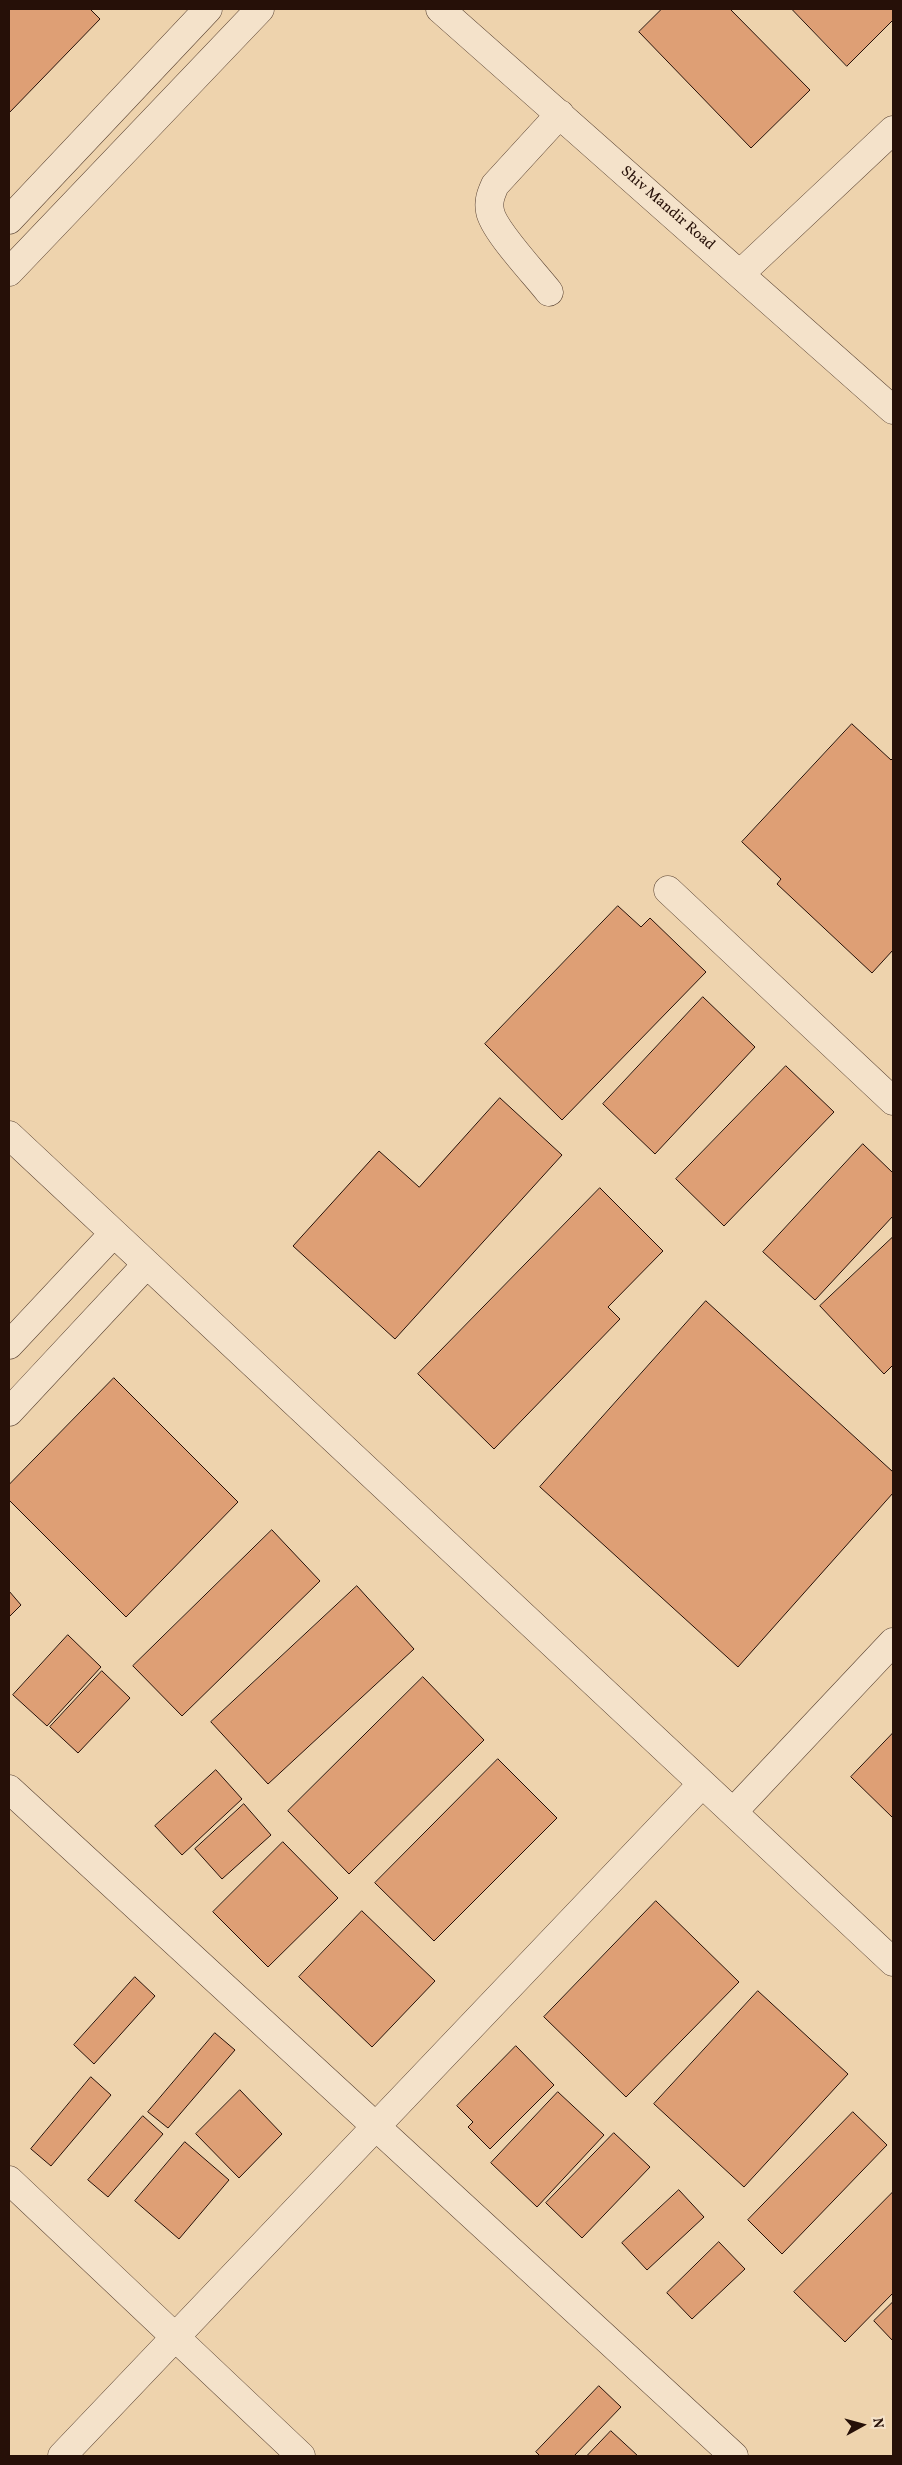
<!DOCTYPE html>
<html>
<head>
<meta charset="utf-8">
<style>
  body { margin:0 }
  #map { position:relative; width:902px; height:2465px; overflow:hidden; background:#eed3ad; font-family:Vollkorn,serif }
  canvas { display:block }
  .frame { position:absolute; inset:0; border:10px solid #261008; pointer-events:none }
  .north { position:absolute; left:837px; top:2400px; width:50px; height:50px; -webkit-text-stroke:4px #f4e2ca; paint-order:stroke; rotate:83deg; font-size:14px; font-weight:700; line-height:20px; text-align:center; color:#261008 }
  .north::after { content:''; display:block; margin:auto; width:18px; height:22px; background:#261008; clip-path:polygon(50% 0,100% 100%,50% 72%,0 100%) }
</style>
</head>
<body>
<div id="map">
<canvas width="902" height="2465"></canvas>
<div class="frame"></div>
<div class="north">N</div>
</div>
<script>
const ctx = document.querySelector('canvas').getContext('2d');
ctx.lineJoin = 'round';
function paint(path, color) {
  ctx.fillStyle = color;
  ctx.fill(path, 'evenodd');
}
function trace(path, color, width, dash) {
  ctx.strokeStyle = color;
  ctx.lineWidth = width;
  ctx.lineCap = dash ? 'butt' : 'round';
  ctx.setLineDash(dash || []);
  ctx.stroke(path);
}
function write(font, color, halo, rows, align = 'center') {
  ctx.font = font + ' Vollkorn,serif';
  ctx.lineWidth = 5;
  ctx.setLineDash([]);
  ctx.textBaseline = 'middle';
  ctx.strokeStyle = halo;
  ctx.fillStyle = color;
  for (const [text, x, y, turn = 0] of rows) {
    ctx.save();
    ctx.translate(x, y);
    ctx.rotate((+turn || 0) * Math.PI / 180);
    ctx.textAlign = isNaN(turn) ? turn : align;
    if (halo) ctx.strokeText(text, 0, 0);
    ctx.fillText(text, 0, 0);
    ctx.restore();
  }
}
const building = new Path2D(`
  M 9,9 L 90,9 L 100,19 L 9,113 Z
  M 662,9 L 730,9 L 810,90 L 751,148 L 639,32 Z
  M 792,9 L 893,9 L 893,20 L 847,66 Z
  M 852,724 L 891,760 L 893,758 L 893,950 L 872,973 L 777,884 L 781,879 L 742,842 Z
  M 618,906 L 641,927 L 650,918 L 706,972 L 562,1120 L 485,1044 Z
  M 703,997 L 755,1047 L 655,1154 L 603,1104 Z
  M 786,1066 L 834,1112 L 724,1226 L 676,1179 Z
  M 500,1098 L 562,1155 L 395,1339 L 293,1246 L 379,1151 L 419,1187 Z
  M 863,1144 L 893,1173 L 893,1216 L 815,1300 L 763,1252 Z
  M 600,1188 L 663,1251 L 608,1307 L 620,1319 L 494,1449 L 418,1374 Z
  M 893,1237 L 893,1365 L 884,1374 L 820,1306 Z
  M 706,1301 L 893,1472 L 893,1493 L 738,1667 L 540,1487 Z
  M 114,1378 L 238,1502 L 126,1617 L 9,1500 L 9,1485 Z
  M 272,1530 L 320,1581 L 182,1716 L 133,1666 Z
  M 357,1586 L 414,1649 L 268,1784 L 211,1722 Z
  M 9,1591 L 21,1605 L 9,1617 Z
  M 68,1635 L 101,1667 L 47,1726 L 13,1695 Z
  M 102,1671 L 130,1698 L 78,1753 L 50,1727 Z
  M 423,1677 L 484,1740 L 349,1874 L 288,1811 Z
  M 893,1733 L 893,1818 L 851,1777 Z
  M 498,1759 L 557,1818 L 434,1941 L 375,1883 Z
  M 216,1770 L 242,1799 L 182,1855 L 155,1826 Z
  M 244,1804 L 271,1835 L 222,1879 L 195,1849 Z
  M 283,1842 L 338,1898 L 268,1967 L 213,1912 Z
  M 656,1901 L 739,1982 L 626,2097 L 544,2017 Z
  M 362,1911 L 435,1981 L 372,2047 L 299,1977 Z
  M 135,1977 L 155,1996 L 94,2064 L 74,2045 Z
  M 758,1991 L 848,2074 L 744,2187 L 654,2104 Z
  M 215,2033 L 235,2050 L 168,2128 L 148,2112 Z
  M 516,2046 L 554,2085 L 490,2149 L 468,2127 L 473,2122 L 457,2106 Z
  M 91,2077 L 111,2095 L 51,2166 L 31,2149 Z
  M 240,2090 L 282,2134 L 239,2178 L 196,2134 Z
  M 558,2092 L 604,2135 L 537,2207 L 491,2163 Z
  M 853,2112 L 887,2145 L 782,2254 L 748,2220 Z
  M 143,2116 L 163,2134 L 108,2197 L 88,2180 Z
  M 614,2133 L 650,2167 L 582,2238 L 546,2203 Z
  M 185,2142 L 229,2180 L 179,2239 L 135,2201 Z
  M 679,2190 L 704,2217 L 647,2270 L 622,2243 Z
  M 893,2192 L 893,2293 L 845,2342 L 794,2292 Z
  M 719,2242 L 745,2269 L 692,2319 L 667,2293 Z
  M 893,2302 L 893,2341 L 874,2321 Z
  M 599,2386 L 621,2407 L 574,2456 L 540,2456 L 536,2452 Z
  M 611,2431 L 638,2456 L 587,2456 Z`);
paint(building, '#de9f75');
trace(building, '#261008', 1);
const minor = new Path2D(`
  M 440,9 L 893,410
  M 9,220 L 208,9
  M 9,272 L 260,9
  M 741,273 L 893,130
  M 549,292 C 536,275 493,230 490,211 C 488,201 491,194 495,185 L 560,114
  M 668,890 L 893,1101
  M 9,1135 L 893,1962
  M 9,1345 L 113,1234
  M 9,1412 L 146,1265
  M 9,1789 L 734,2456
  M 733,1812 L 893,1642
  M 9,2180 L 301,2456
  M 62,2456 L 702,1784`);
trace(minor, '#584131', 29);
trace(minor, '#f4e2ca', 28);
write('15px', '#261008', '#f4e2ca', [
  ["Shiv Mandir Road",667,209,41]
]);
</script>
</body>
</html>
